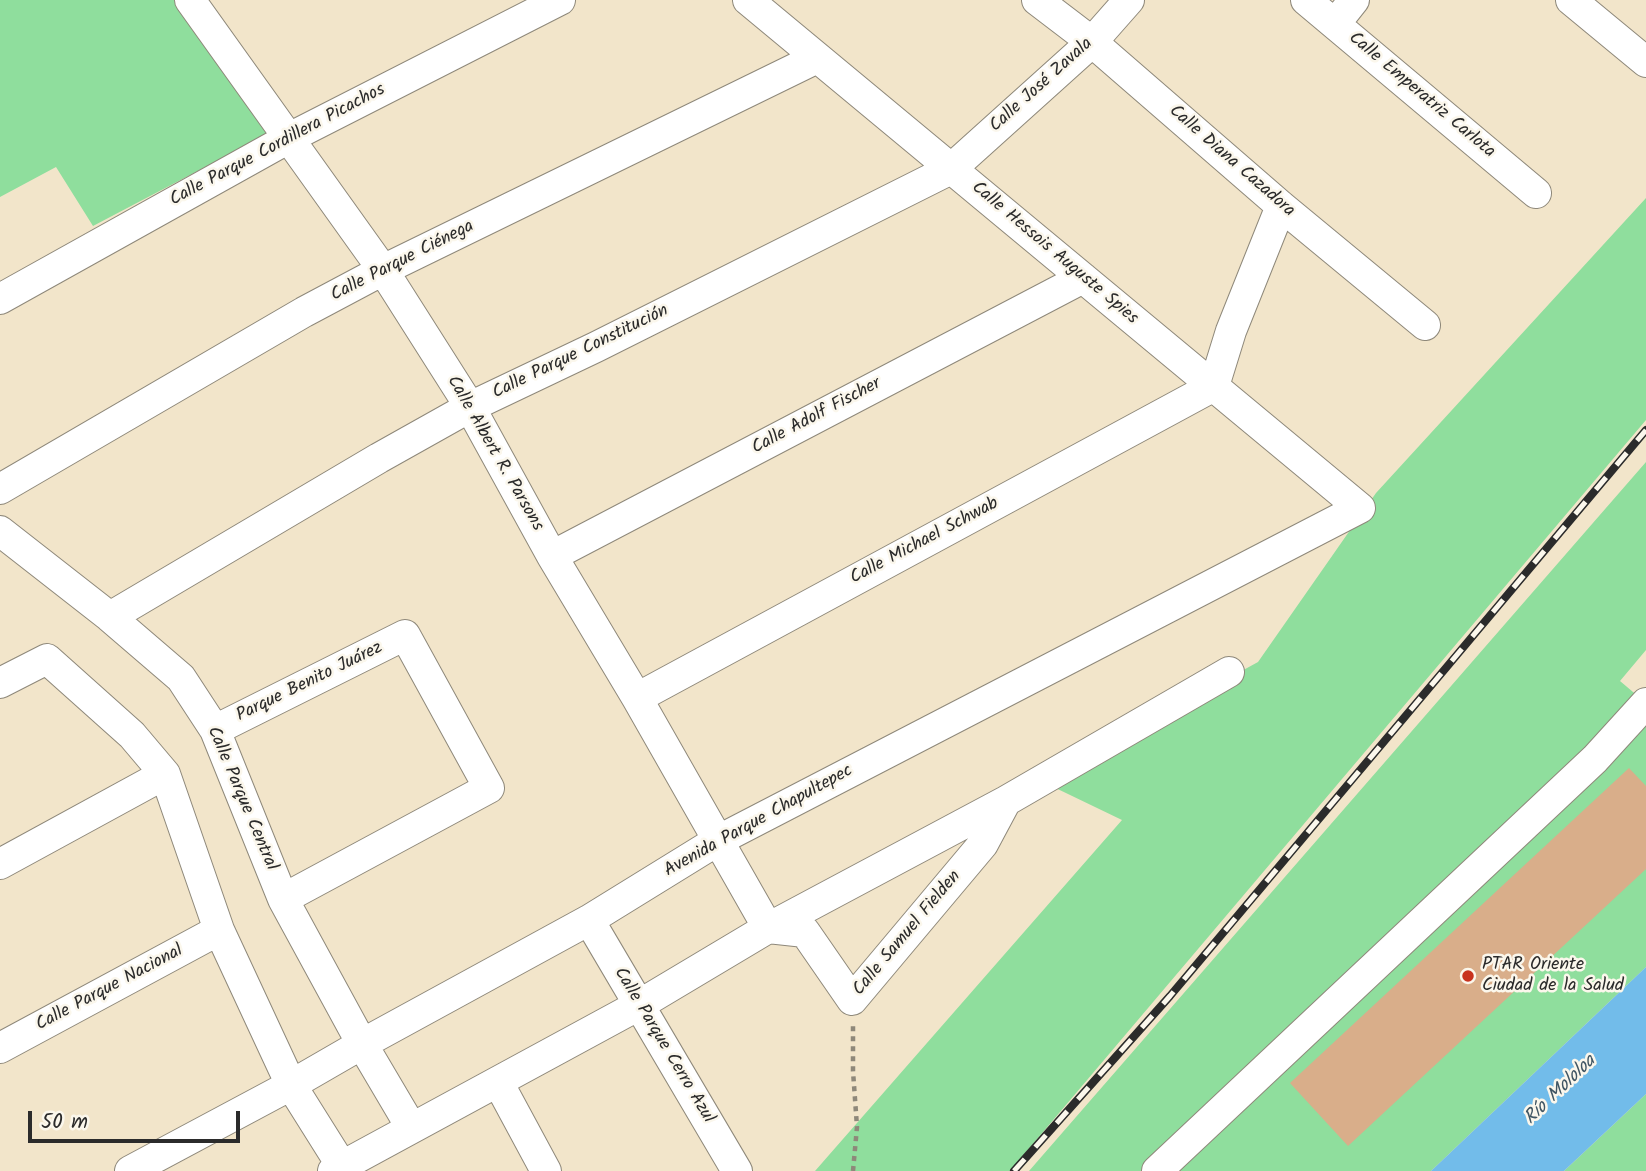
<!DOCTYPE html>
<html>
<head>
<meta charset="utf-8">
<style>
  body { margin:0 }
  #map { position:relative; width:1646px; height:1171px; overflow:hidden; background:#f2e5ca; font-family:Kalam,sans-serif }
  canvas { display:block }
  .scale { position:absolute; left:28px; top:1111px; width:212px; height:32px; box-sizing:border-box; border:4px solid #2b2b2b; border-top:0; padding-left:9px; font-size:21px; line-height:24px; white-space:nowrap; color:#2b2b2b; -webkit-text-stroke:5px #fbf7ec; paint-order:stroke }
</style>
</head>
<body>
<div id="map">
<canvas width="1646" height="1171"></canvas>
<div class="scale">50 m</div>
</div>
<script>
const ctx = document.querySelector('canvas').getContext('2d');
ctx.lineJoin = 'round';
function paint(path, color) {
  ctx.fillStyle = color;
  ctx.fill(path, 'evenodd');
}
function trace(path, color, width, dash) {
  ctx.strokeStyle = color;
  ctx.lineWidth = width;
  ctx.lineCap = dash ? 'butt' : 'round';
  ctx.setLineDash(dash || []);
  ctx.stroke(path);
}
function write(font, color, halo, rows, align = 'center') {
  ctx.font = font + ' Kalam,sans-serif';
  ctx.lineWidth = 5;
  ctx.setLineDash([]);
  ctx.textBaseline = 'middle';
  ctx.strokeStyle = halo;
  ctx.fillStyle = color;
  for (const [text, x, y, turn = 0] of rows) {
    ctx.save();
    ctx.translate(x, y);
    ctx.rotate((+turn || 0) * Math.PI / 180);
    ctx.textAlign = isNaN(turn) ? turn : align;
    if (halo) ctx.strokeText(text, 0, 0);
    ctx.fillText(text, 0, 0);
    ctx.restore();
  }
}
paint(new Path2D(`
  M 0,0 L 201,0 L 270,133 L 93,226 L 56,167 L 0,197 Z
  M 1646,198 L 1646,420 L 1010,1171 L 815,1171 L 1122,820 L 1041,781 L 1258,662 L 1376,493 Z
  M 1646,462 L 1646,650 L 1620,681 L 1646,703 L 1646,967 L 1431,1171 L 1029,1171 Z
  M 1646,1094 L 1646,1171 L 1564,1171 Z`), '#8fde9d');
paint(new Path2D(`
  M 1646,967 L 1646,1094 L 1564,1171 L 1431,1171 Z`), '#72bcea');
paint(new Path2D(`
  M 1629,768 L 1646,786 L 1646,869 L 1348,1146 L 1290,1083 Z`), '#d9ae8a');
const minor = new Path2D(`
  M 190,0 L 383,270 L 470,407 L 552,556 L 637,698 L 768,928
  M 1037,0 L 1092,42 L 1281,206 L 1425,325
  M 1306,0 L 1536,193
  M 1571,0 L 1646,62
  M 1335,24 L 1354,0
  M 0,299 L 289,138 L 560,0
  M 0,489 L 304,312 L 383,270 L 817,58
  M 0,531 L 110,617 L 181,678 L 215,730 L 283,899 L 362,1044 L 411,1127
  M 552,556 L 1083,278
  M 110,617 L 379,458 L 470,407 L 596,347 L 951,169 L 1092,42 L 1129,0
  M 0,683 L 47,659 L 132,735 L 165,774 L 219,930 L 291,1085 L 345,1171
  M 637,698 L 1214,386 L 1231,331 L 1281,206
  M 215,730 L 405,635 L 489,788 L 283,899
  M 0,864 L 165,774
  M 589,920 L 737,1171
  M 768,928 L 805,932 L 852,1000 L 983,844 L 1006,801
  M 0,1048 L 219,930
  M 498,1082 L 546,1171
  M 130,1171 L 291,1085 L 362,1044 L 589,920 L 717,841 L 1360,508 L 748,0
  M 333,1171 L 639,1005 L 768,928 L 1006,801 L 1229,672
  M 1157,1171 L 1595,759 L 1646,703`);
trace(minor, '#8e887a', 32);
trace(new Path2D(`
  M 853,1171 L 857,1127 L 853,1071 L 853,1026`), '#8e887a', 4.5, [5, 5]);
trace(minor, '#fff', 30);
const rail = new Path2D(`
  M 1014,1171 L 1170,996 L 1646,430`);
trace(rail, '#2b2b2b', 8);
trace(rail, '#fbf7ec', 5, [16]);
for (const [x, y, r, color] of [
  [1468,976,7,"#c8321e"]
]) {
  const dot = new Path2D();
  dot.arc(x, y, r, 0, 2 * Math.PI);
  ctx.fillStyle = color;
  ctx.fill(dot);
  trace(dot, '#fbf7ec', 2.5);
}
write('18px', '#2b2b2b', '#fbf7ec', [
  ["Calle José Zavala",1042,86,-42],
  ["Calle Emperatriz Carlota",1421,96,40],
  ["Calle Parque Cordillera Picachos",278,146,-28],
  ["Calle Diana Cazadora",1231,162,41],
  ["Calle Hessois Auguste Spies",1054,254,40],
  ["Calle Parque Ciénega",403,262,-27],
  ["Calle Parque Constitución",581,353,-26],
  ["Calle Adolf Fischer",817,417,-28],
  ["Calle Albert R. Parsons",494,454,60],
  ["Calle Michael Schwab",925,542,-28],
  ["Parque Benito Juárez",310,683,-26],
  ["Calle Parque Central",241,799,67],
  ["Avenida Parque Chapultepec",759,822,-29],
  ["Calle Samuel Fielden",908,934,-50],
  ["Calle Parque Nacional",110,989,-28],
  ["Calle Parque Cerro Azul",663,1046,59]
]);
write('18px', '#2b2b2b', '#fbf7ec', [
  ["PTAR Oriente",1482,966],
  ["Ciudad de la Salud",1482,987]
], 'left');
write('italic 19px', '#405664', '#fbf7ec', [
  ["Río Mololoa",1561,1091,-44]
]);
</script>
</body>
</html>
